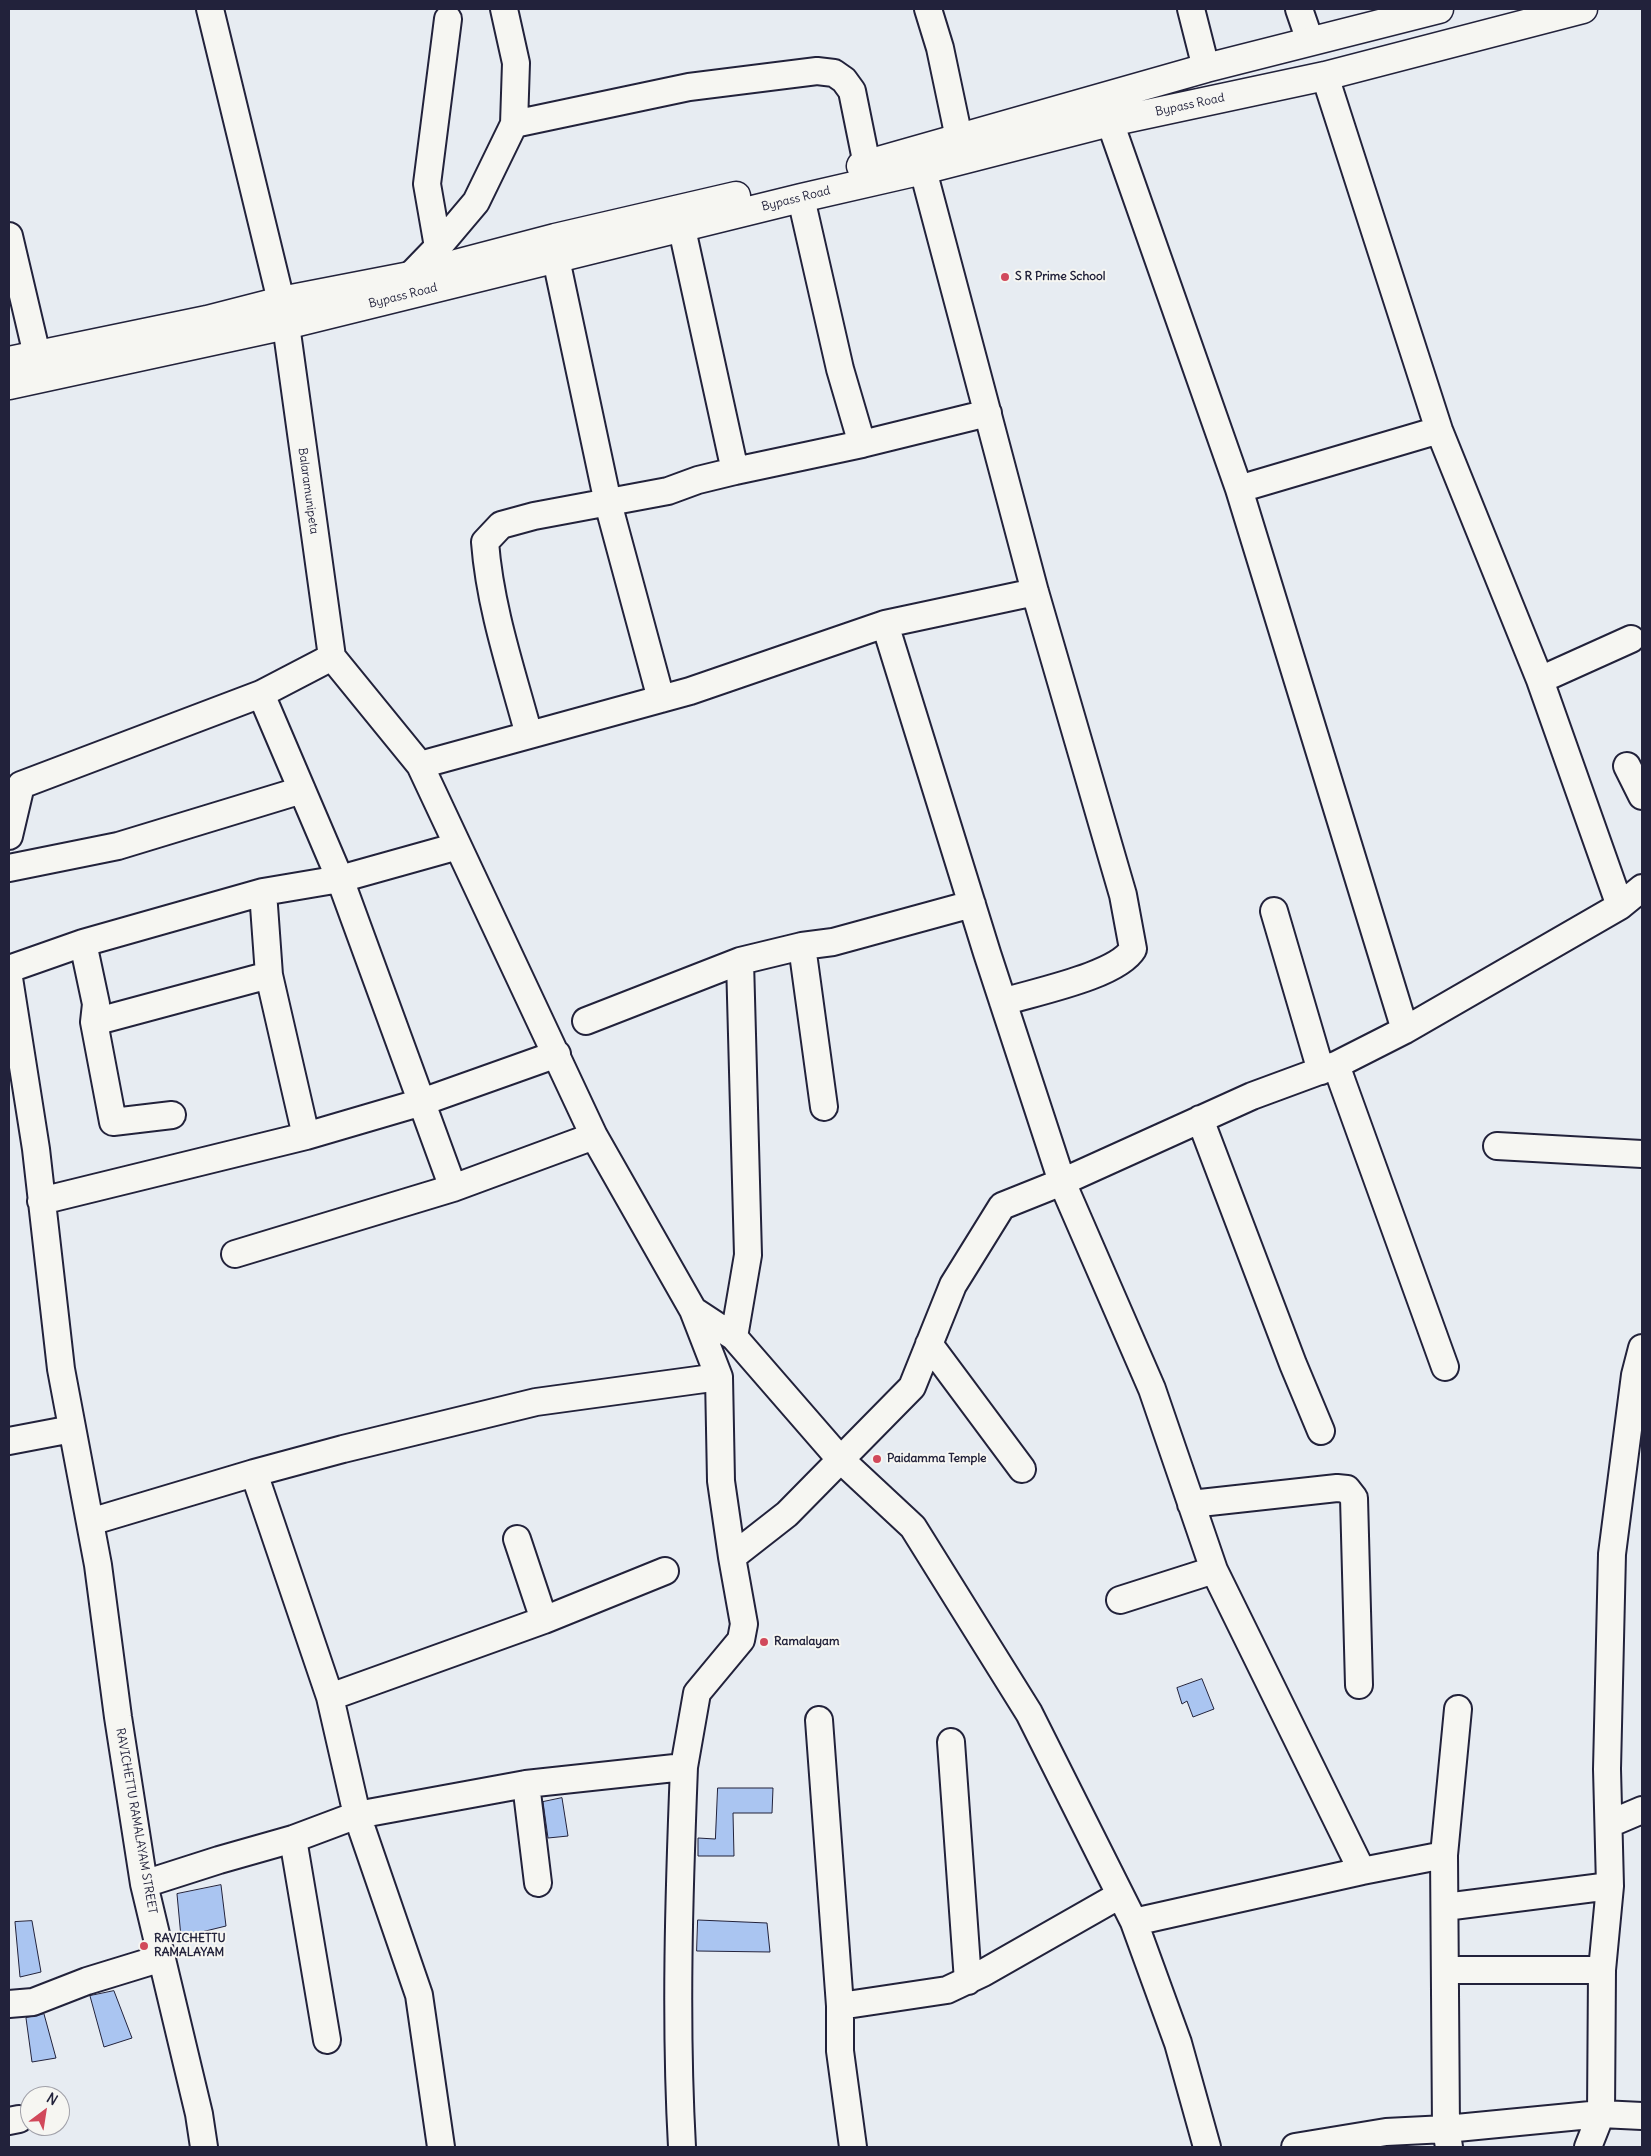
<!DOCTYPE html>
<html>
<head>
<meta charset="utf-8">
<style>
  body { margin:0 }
  #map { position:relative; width:1651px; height:2156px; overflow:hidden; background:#e7ecf2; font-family:Delius,sans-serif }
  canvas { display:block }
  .frame { position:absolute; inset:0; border:10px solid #22223b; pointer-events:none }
  .north { position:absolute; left:20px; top:2086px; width:50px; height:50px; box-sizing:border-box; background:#f6f6f2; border:1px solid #a1a1a9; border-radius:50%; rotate:31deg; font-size:14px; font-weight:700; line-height:20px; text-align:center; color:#22223b }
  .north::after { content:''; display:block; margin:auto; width:18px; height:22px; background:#d1495b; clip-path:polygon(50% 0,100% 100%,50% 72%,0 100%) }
</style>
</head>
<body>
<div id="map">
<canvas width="1651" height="2156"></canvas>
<div class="frame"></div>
<div class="north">N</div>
</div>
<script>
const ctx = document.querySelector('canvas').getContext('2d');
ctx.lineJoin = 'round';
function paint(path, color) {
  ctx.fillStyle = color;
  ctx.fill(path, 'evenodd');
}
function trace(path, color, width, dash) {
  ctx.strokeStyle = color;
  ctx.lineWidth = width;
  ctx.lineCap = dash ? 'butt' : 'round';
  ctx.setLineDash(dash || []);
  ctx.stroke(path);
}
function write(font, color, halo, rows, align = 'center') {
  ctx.font = font + ' Delius,sans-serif';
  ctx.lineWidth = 4;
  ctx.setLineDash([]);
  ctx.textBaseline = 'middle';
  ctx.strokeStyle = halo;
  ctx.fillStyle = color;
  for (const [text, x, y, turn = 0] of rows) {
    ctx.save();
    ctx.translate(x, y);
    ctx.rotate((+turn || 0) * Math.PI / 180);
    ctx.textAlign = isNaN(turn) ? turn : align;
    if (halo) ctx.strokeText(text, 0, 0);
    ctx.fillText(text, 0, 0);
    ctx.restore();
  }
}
const building = new Path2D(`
  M 1202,1679 L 1214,1709 L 1193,1717 L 1187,1701 L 1182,1704 L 1177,1688 Z
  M 718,1788 L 773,1788 L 772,1813 L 733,1813 L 734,1856 L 698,1856 L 698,1838 L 715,1839 Z
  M 562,1798 L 568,1836 L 548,1838 L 543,1802 Z
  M 221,1885 L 226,1926 L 181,1937 L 177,1894 Z
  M 698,1920 L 767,1923 L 770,1952 L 697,1951 Z
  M 32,1921 L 41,1972 L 20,1977 L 15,1922 Z
  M 114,1991 L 132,2038 L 104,2047 L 90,1996 Z
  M 44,2014 L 56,2058 L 32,2062 L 26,2018 Z`);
paint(building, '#aac5f1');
trace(building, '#22223b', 1);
const minor = new Path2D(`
  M 210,9 L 281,301
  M 928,9 L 940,48 L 959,138
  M 1191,9 L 1206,68
  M 1299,9 L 1310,41
  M 1325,76 L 1439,430 L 1540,680 L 1620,906 L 1642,888
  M 1110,122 L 1239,489 L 1439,430
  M 514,124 L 689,87 L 817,71 L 834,73 L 844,80 L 852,91 L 867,165
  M 923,170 L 1035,592 L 1123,895 L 1133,949 C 1117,976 1034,992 1003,1002
  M 801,198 L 840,369 L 862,444
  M 682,229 L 735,471
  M 9,236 L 37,355
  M 438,247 L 427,184 L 448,19
  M 556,259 L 608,503 L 661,699
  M 410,276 L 438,247 L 476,202 L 514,124 L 516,63 L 504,9
  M 286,325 L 332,657
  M 1239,489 L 1405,1030 L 1620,906
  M 885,624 L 1035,592
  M 332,657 L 420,765 L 594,1136 L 693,1310 L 734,1337 L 840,1459 L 913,1527 L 1029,1713 L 1134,1922 L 1178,2043 L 1207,2147
  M 1540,680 L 1631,639
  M 261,694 L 340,879 L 453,1188
  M 529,735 C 512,672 490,608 485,542 L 501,525 L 534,516 L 668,491 L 698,480 L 735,471 L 862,444 L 988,413
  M 420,765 L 690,691 L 885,624 L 987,953 L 1062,1182 L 1152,1389 L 1214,1570 L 1362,1871 L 1134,1922
  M 1627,766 L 1642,796
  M 9,836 L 21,785 L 261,694 L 332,657
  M 9,868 L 118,846 L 302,790
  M 263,892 L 269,975 L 306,1136
  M 1274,911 L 1321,1071
  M 83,943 L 96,1004 L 94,1022 L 113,1122 L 172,1115
  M 802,946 L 833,942 L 972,904
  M 9,969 L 83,943 L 263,892 L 340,879 L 458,846
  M 9,978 L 36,1149 L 61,1369 L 98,1565 L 118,1717 L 144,1884 L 199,2114 L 204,2147
  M 586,1021 L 740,961
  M 94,1022 L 269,975
  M 1336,1065 L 1405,1030
  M 1200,1119 L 1293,1364 L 1321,1431
  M 1497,1146 L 1642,1154
  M 41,1201 L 306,1136 L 422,1102 L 557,1054
  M 235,1254 L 453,1188 L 594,1136
  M 734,1337 L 748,1255 L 740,961 L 802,946 L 824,1107
  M 929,1344 L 1022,1469
  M 9,1441 L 72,1429
  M 254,1473 L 343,1449 L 536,1402 L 719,1377
  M 1191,1504 L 1337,1488 L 1347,1489 L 1354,1498 L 1359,1685
  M 90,1522 L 254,1473 L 330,1697 L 544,1620 L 665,1571
  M 517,1539 L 544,1620
  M 732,1557 L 787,1514 L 912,1387 L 953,1285 L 1002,1206 L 1062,1182 L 1252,1096 L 1336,1065 L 1445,1367
  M 1120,1600 L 1214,1570
  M 819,1720 L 840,2006 L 840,2051 L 853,2147
  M 951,1742 L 968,1981
  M 684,1767 L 697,1693 L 741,1640 L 744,1624 L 732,1557 L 721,1481 L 719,1377 L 693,1310
  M 526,1784 L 538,1883
  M 1609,1824 L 1642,1810
  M 293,1839 L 327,2040
  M 1362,1871 L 1444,1855
  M 144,1884 L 219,1860 L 293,1839 L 357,1815 L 330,1697
  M 1445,1907 L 1610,1886
  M 1445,1970 L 1602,1970
  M 9,2004 L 33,2002 L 87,1981 L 162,1958
  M 840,2006 L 947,1990 L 983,1973 L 1120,1895
  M 9,2121 L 19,2119
  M 441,2147 L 419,1995 L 357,1815 L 526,1784 L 684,1767 C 679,1894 675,2021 682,2147
  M 1295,2147 L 1386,2132 L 1446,2129 L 1601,2114 L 1642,2116
  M 1449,2147 L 1446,2129 L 1444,1855 L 1458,1709
  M 1588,2147 L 1601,2114 L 1602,1970 L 1610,1886 L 1607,1769 L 1612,1554 L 1635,1375 L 1642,1348`);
const major = new Path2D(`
  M 861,166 L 1206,68 L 1439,9
  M 9,361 L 207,320 L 281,301 L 410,276 L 555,238 L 736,196
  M 9,385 L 286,325 L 801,198 L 923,170 L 1110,122 L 1325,76 L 1583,9`);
trace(minor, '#22223b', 30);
trace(major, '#22223b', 31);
trace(minor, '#f6f6f2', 26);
trace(major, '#f6f6f2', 28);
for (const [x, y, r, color] of [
  [1005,277,5,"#d1495b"],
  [877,1459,5,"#d1495b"],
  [764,1642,5,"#d1495b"],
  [144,1946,5,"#d1495b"]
]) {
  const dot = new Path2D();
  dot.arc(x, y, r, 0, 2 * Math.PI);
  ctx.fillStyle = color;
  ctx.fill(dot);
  trace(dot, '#f6f6f2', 2);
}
write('12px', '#22223b', '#f6f6f2', [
  ["Bypass Road",1190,105,-12],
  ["Bypass Road",796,199,-14],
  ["Bypass Road",403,296,-14],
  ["Balaramunipeta",308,491,82],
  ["RAVICHETTU RAMALAYAM STREET",136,1821,80]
]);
write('bold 12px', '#22223b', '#f6f6f2', [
  ["S R Prime School",1015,277],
  ["Paidamma Temple",887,1459],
  ["Ramalayam",774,1642],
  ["RAVICHETTU",154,1939],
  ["RAMALAYAM",154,1953]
], 'left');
</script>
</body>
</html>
